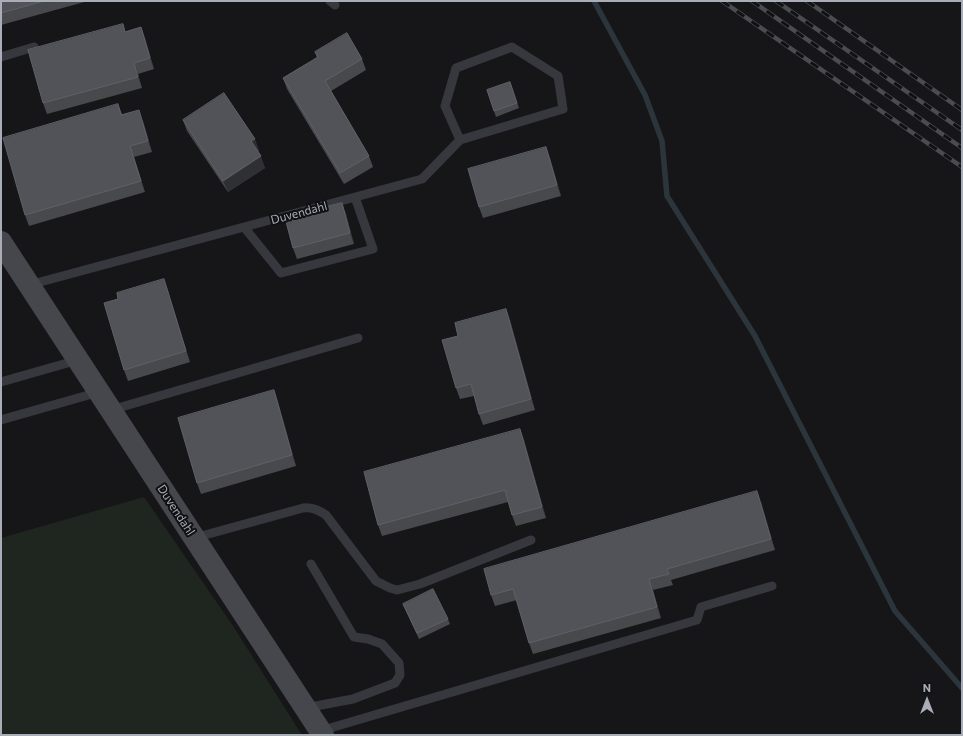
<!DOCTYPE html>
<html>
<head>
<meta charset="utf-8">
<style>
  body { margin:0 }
  #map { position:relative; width:963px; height:736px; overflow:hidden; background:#161618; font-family:Commissioner,sans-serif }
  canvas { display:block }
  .frame { position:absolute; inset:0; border:2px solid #a8adb8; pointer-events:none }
  .north { position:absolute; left:907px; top:680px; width:40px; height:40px; -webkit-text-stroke:3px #111113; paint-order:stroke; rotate:0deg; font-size:11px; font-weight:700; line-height:16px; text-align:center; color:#a8adb8 }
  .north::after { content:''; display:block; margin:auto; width:14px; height:18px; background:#a8adb8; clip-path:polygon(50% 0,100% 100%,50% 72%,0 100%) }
</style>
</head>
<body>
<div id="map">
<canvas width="963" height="736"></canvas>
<div class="frame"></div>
<div class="north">N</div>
</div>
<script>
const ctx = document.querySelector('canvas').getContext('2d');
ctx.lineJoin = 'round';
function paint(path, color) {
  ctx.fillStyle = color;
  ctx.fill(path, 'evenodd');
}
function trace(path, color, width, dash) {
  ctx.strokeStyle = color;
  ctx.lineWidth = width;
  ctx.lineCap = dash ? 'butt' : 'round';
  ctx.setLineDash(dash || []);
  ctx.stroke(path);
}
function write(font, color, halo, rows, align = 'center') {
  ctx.font = font + ' Commissioner,sans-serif';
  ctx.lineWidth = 4;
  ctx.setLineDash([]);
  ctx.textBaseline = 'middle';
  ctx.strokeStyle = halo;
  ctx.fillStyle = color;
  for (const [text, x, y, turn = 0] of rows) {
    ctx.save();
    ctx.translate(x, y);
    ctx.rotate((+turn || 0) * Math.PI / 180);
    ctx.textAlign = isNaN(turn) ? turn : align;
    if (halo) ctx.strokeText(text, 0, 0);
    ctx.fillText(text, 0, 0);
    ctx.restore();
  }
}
paint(new Path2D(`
  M 144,497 L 233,626 L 302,735 L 1,735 L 1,538 Z`), '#1e261f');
trace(new Path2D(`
  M 594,1 L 645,95 L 662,141 L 667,196 L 755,336 L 895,611 L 962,688`), '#2c353c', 5.5);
trace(new Path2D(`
  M 330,1 L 335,5
  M 1,57 L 34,47
  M 244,227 L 281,273 L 373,249 L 355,197
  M 29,285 L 422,179 L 460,140 L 563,109 L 558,76 L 512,47 L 456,68 L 445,106 L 460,140
  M 1,382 L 78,360
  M 111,410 L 358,338
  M 1,420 L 99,392
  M 194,538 L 303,508 C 312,507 318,510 326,515 L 376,581 L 390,588 L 397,590 L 420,584 L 531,540
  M 305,708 L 353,699 L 395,683 L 400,675 L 399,663 L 382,644 L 368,639 L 354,637 L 311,564
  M 320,731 L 697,620 L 701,607 L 772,586`), '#37383d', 9);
trace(new Path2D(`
  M 1,242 L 323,735`), '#45474d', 22);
const rail = new Path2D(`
  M 722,1 L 962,167
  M 752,1 L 962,148
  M 776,1 L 962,130
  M 807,1 L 962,110`);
trace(rail, '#4a4c52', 4.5);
trace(rail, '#111113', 3, [9]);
paint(new Path2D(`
  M 1,1 L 88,1 L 1,25 Z
  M 123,24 L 125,32 L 141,27 L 145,38 L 154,69 L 138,74 L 142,88 L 47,114 L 43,103 Z
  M 315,52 L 362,59 L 366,70 L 331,91 L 369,156 L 373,167 L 344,184 L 287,89 L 283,78 L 317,58 Z
  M 510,82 L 519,108 L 496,117 L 487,90 Z
  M 118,104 L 122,114 L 143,121 L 152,152 L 134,157 L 145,192 L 29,226 L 25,215 Z
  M 183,120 L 259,150 L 258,151 L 265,168 L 228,192 L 187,131 Z
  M 546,147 L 550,158 L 561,196 L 483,218 L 479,207 Z
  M 342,203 L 346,214 L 354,244 L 297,259 L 293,248 Z
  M 164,279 L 190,362 L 128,381 L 124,370 L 118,299 Z
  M 506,309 L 510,320 L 535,410 L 483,425 L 479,414 L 474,396 L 460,399 L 456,388 L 458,336 Z
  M 274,390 L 278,402 L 296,466 L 201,494 L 197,483 Z
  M 520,429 L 524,440 L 546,518 L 516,526 L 512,515 L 508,502 L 382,536 L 378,525 Z
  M 761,502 L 775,550 L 671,580 L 673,585 L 653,590 L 661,618 L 533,654 L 529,643 L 517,600 L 495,606 L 491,595 Z
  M 403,604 L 448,619 L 450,624 L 419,639 L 405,609 Z`), '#47494d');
paint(new Path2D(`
  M 141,27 L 145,38 L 154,69 L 150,58 Z
  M 134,63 L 138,74 L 142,88 L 138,77 Z
  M 139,110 L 143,121 L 152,152 L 148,141 Z
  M 255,139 L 259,150 L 255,152 L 251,141 Z
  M 130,146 L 134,157 L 145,192 L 141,181 Z
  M 546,147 L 550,158 L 561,196 L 557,185 Z
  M 261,156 L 265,168 L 228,192 L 223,181 Z
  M 342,203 L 346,214 L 354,244 L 350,233 Z
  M 164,279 L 168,290 L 190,362 L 186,351 Z
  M 506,309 L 510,320 L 535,410 L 531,399 Z
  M 274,390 L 278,402 L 296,466 L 292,455 Z
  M 520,429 L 524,440 L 546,518 L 542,507 Z
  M 757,491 L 761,502 L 775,550 L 771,539 Z
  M 649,579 L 653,590 L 661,618 L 657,607 Z`), '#2f3033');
const building = new Path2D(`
  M 1,1 L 44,1 L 1,13 Z
  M 123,24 L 125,32 L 141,27 L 150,58 L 134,63 L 138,77 L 43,103 L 28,50 Z
  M 347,33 L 362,59 L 325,81 L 369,156 L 340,173 L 283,78 L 318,57 L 315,52 Z
  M 510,82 L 517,103 L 494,111 L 487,90 Z
  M 224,93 L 255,139 L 251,141 L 261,156 L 223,181 L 183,120 Z
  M 118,104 L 121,115 L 139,110 L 148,141 L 130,146 L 141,181 L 25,215 L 3,138 Z
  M 546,147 L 557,185 L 479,207 L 468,169 Z
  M 342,203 L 350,233 L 293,248 L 285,218 Z
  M 164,279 L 186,351 L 124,370 L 104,303 L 118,299 L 117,293 Z
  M 506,309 L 531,399 L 479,414 L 471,384 L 456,388 L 442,340 L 458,336 L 455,323 Z
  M 274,390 L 292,455 L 197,483 L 178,418 Z
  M 520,429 L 542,507 L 512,515 L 505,490 L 378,525 L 364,472 Z
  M 757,491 L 771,539 L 667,569 L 669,574 L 649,579 L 657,607 L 529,643 L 513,589 L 491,595 L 484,569 Z
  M 433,589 L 448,619 L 417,633 L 403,604 Z`);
paint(building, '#525359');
trace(building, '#5f6168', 1);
write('12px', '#a8adb8', '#111113', [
  ["Duvendahl",299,213,-15],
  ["Duvendahl",176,510,57]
]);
</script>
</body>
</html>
